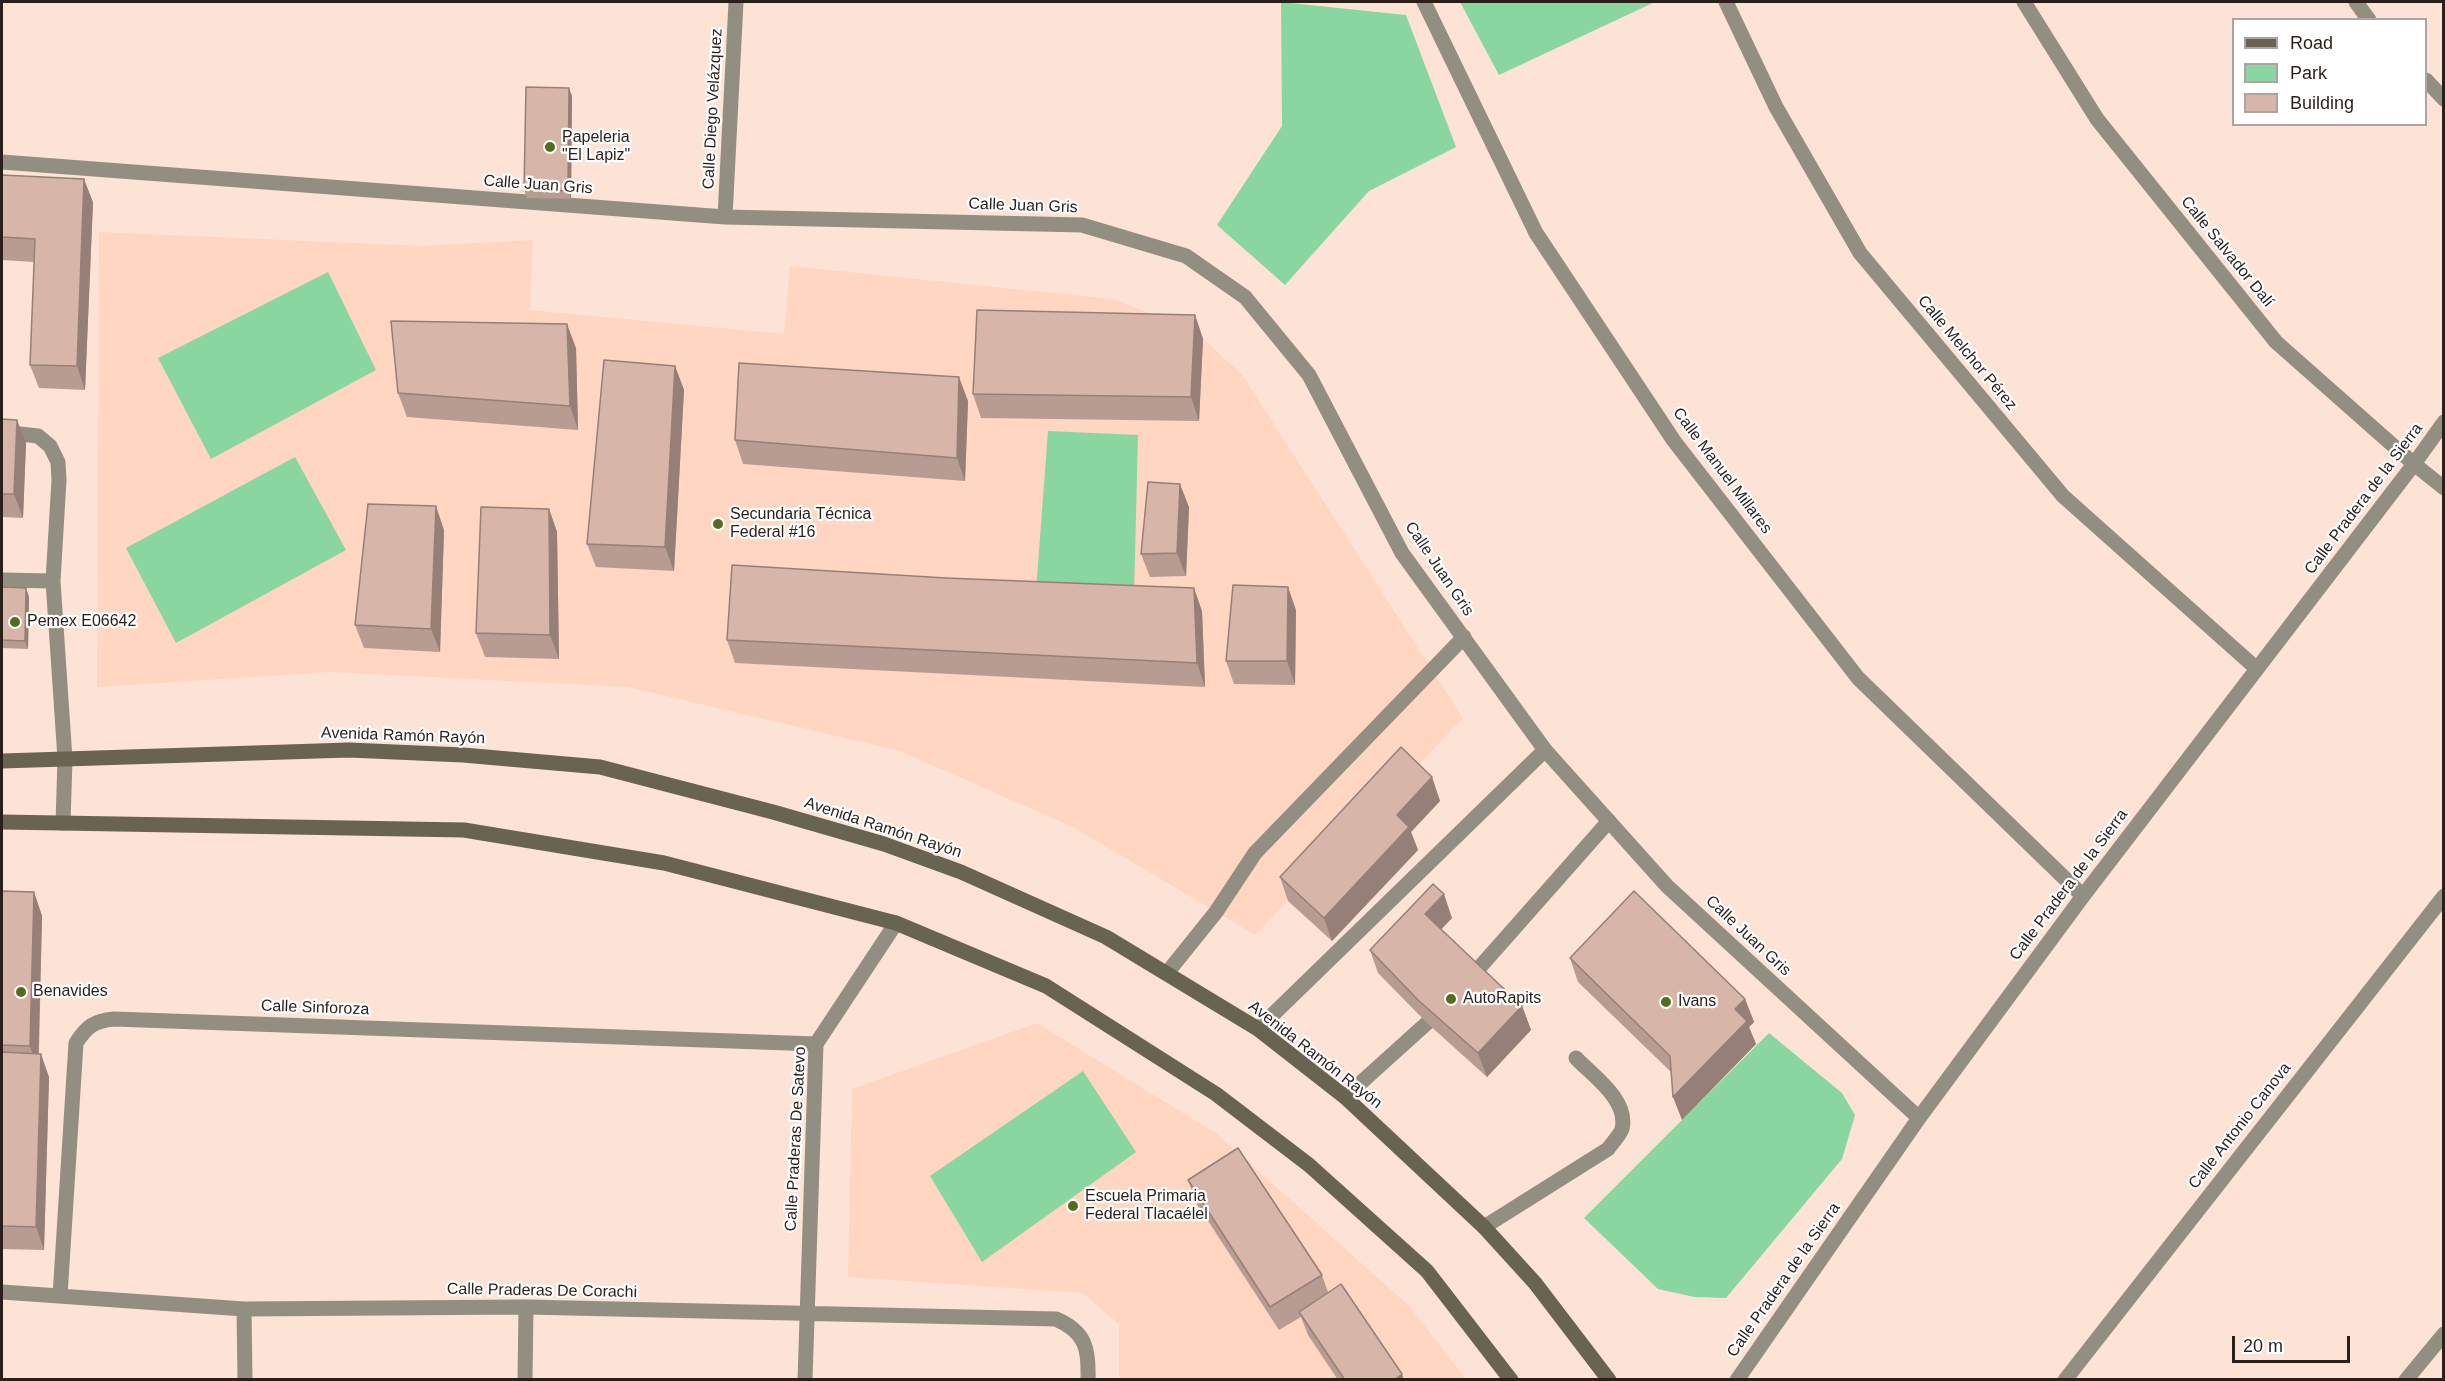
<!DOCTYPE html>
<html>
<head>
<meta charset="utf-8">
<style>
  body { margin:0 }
  #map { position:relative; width:2445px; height:1381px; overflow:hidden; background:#fde3d5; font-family:Arial,sans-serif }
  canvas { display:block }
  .frame { position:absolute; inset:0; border:3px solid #2a1f19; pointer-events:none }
  .legend { position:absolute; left:2232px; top:18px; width:195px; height:108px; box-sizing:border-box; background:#fff; border:2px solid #aaa5a3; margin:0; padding:8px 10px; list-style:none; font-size:18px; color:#2a1f19 }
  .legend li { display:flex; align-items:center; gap:12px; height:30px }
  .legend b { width:30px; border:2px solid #aaa5a3 }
  .scale { position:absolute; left:2232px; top:1336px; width:118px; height:27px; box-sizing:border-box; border:3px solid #2a1f19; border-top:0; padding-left:8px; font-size:18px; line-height:21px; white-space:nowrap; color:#2a1f19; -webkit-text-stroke:4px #fff; paint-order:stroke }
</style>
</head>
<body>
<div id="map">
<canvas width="2445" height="1381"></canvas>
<div class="frame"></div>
<ul class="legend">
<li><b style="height:8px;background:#696451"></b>Road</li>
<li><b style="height:16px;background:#8ad6a0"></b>Park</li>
<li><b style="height:16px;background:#d7b5a9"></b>Building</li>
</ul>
<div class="scale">20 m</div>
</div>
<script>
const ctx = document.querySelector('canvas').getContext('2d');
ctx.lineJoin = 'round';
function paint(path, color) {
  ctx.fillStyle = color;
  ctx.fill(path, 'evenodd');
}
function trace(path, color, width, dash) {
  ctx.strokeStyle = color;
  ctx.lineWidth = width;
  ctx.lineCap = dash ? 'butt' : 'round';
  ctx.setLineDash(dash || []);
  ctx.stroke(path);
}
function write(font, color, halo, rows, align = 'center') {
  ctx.font = font + ' Arial,sans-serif';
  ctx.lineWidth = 4.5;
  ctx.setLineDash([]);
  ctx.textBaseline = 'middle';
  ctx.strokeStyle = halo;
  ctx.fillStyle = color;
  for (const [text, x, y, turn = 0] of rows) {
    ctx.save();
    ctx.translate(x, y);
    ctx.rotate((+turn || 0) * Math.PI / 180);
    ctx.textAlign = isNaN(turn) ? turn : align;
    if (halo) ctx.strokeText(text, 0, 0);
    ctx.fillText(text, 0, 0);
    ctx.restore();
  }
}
paint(new Path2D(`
  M 99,232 L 422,246 L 533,240 L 530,310 L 784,334 L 790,266 L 1112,299 L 1194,330 L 1243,376 L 1463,718 L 1255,935 L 1075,828 L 900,751 L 628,687 L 330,672 L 97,687 Z
  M 1037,1023 L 1217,1134 L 1409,1306 L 1466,1379 L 1119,1379 L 1119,1324 L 1083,1293 L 848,1277 L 852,1089 Z`), '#fed6c2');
paint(new Path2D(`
  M 1281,2 L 1406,15 L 1456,147 L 1369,191 L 1285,285 L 1217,225 L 1282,126 Z
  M 1460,2 L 1655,2 L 1499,75 Z
  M 328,272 L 376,370 L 211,459 L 158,358 Z
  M 1048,431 L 1138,435 L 1134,596 L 1036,591 Z
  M 295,457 L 346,550 L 176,643 L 126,548 Z
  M 1769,1033 L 1842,1093 L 1855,1115 L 1842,1159 L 1726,1298 L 1694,1297 L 1658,1289 L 1584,1218 Z
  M 1083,1071 L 1136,1152 L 982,1262 L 930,1176 Z`), '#8ad6a0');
trace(new Path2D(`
  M 2,432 L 38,436 L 50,446 L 58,462 L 59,480 L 53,581 L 65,759 L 63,823
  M 2,580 L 53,581
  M 1167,973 L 1216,912 L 1255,853 L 1464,637
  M 1472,976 L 1609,821
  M 1258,1029 L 1545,750
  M 1345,1097 L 1427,1023
  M 1484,1227 L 1608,1149 C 1612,1143 1620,1135 1622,1129 C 1629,1100 1593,1076 1576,1058`), '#928e81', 15);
trace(new Path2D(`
  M 1424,2 L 1536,233 L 1674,441 L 1858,678 L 2083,896
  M 1726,2 L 1776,107 L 1860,253 L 2063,496 L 2257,669
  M 2024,2 L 2097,119 L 2276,342 L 2414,464 L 2444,488
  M 2356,2 L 2369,20
  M 2426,80 L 2444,99
  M 2,162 L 725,217 L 1082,225 L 1186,256 L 1245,297 L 1309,375 L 1402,553 L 1545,750 L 1667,886 L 1919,1118
  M 725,217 L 736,2
  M 2,1292 L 244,1309 L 526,1307 L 1056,1319 C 1086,1332 1089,1349 1088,1380
  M 60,1296 L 76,1043 C 87,1026 94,1021 114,1019 L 816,1044
  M 244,1309 L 245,1380
  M 525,1380 L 526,1307
  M 805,1380 L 816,1044 L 896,923
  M 1737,1380 L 1919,1118 L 2083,896 L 2414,464 L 2444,422
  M 2065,1380 L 2444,896
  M 2406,1380 L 2444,1334`), '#928e81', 15);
trace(new Path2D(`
  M 2,761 L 349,750 L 463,755 L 600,767 L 773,812 L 884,844 L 961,872 L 1106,937 L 1258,1029 L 1345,1097 L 1484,1227 L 1535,1283 L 1609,1380
  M 2,822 L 464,830 L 664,863 L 896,923 L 1046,986 L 1216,1094 L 1309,1165 L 1427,1271 L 1511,1380`), '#696451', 15);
paint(new Path2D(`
  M 572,96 L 571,199 L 527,198 L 524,189 Z
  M 2,175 L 93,202 L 85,390 L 39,388 L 30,365 L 34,262 L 2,260 Z
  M 1195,315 L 1203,339 L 1199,421 L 981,418 L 973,394 Z
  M 576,348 L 578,430 L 407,417 L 398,393 Z
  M 675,366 L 684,390 L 674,571 L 596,567 L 587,544 Z
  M 968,401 L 965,481 L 743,464 L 735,440 Z
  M 2,419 L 26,443 L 23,518 L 2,517 Z
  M 1189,507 L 1186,576 L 1150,577 L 1141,554 Z
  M 549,509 L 557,532 L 559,659 L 485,657 L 476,633 Z
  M 444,530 L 440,652 L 364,648 L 355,625 Z
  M 2,587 L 26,588 L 29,597 L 28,649 L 2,648 Z
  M 1296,610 L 1295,685 L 1234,684 L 1226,661 Z
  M 1202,611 L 1205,687 L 735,663 L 727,640 Z
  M 1432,777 L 1440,801 L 1411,832 L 1418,850 L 1332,941 L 1288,901 L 1280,877 Z
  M 2,891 L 34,892 L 42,916 L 39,1054 L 49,1077 L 44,1250 L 2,1249 Z
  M 1452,918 L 1441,929 L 1522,1006 L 1531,1030 L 1487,1077 L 1427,1023 L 1378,973 L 1370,950 Z
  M 1570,958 L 1745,999 L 1754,1022 L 1749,1027 L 1756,1044 L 1682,1120 L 1671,1072 L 1578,982 Z
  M 1188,1180 L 1322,1275 L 1328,1292 L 1404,1380 L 1338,1380 L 1308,1335 L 1301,1317 L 1279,1330 L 1197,1204 Z`), '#b99c91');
paint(new Path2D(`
  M 569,88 L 572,96 L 571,199 L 568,191 Z
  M 84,179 L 93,202 L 85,390 L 77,366 Z
  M 1195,315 L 1203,339 L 1199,421 L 1191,397 Z
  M 567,324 L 576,348 L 578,430 L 570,406 Z
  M 675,366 L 684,390 L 674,571 L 665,547 Z
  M 959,377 L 968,401 L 965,481 L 957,458 Z
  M 17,420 L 26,443 L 23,518 L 14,494 Z
  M 1180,484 L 1189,507 L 1186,576 L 1177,553 Z
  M 436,506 L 444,530 L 440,652 L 431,629 Z
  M 549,509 L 557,532 L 559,659 L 550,635 Z
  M 1288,587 L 1296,610 L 1295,685 L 1287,661 Z
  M 26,588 L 29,597 L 28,649 L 25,641 Z
  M 1194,588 L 1202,611 L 1205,687 L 1197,663 Z
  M 1432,777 L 1440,801 L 1411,832 L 1418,850 L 1332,941 L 1324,918 L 1397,815 Z
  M 34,892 L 42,916 L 38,1069 L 30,1046 Z
  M 1444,894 L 1452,918 L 1434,937 L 1425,914 Z
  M 1745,999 L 1754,1022 L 1749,1027 L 1756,1044 L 1682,1120 L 1673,1097 L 1735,1009 Z
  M 1522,1006 L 1531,1030 L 1487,1077 L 1478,1053 Z
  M 41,1054 L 49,1077 L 44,1250 L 36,1227 Z
  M 1402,1374 L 1404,1380 L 1394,1380 Z`), '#967f76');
const building = new Path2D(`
  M 526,87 L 569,88 L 568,191 L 524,189 Z
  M 2,175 L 84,179 L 77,366 L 30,365 L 35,239 L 2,237 Z
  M 977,310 L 1195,315 L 1191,397 L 973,394 Z
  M 391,321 L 567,324 L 570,406 L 398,393 Z
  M 604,360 L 675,366 L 665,547 L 587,544 Z
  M 739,363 L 959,377 L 957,458 L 735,440 Z
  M 2,419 L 17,420 L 14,494 L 2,494 Z
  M 1148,482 L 1180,484 L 1177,553 L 1141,554 Z
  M 368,504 L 436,506 L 431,629 L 355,625 Z
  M 481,507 L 549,509 L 550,635 L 476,633 Z
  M 732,565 L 946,578 L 1194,588 L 1197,663 L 727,640 Z
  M 1233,585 L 1288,587 L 1287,661 L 1226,661 Z
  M 2,587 L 26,588 L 25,641 L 2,640 Z
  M 1401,747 L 1432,777 L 1397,815 L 1409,827 L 1324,918 L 1280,877 Z
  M 1433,884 L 1444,894 L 1425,914 L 1522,1006 L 1478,1053 L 1418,1000 L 1370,950 Z
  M 2,891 L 34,892 L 30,1046 L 2,1045 Z
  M 1634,891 L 1745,999 L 1735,1009 L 1747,1021 L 1673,1097 L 1670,1056 L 1570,958 Z
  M 2,1052 L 41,1054 L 36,1227 L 2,1226 Z
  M 1238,1148 L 1322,1275 L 1270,1307 L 1188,1180 Z
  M 1341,1284 L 1402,1374 L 1394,1380 L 1345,1380 L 1299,1312 Z`);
paint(building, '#d7b5a9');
trace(building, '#967f76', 1.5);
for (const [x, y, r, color] of [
  [550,147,6,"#546c1c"],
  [718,524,6,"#546c1c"],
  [15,622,6,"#546c1c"],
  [21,992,6,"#546c1c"],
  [1451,999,6,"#546c1c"],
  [1666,1002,6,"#546c1c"],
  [1073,1206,6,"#546c1c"]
]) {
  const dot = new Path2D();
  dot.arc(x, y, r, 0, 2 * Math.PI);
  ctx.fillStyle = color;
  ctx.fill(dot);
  trace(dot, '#fff', 2);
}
write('16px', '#2a1f19', '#fff', [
  ["Calle Diego Velázquez",713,109,-87],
  ["Calle Juan Gris",538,185,4],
  ["Calle Juan Gris",1023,206,2],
  ["Calle Salvador Dalí",2227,252,51],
  ["Calle Melchor Pérez",1967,353,50],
  ["Calle Manuel Millares",1722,471,53],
  ["Calle Pradera de la Sierra",2364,499,-53],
  ["Calle Juan Gris",1439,569,56],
  ["Avenida Ramón Rayón",403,736,2],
  ["Avenida Ramón Rayón",883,828,18],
  ["Calle Pradera de la Sierra",2069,885,-53],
  ["Calle Juan Gris",1748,936,43],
  ["Calle Sinforoza",315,1008,2],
  ["Avenida Ramón Rayón",1315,1055,38],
  ["Calle Antonio Canova",2240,1126,-52],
  ["Calle Praderas De Satevo",796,1139,-87],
  ["Calle Pradera de la Sierra",1784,1280,-55],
  ["Calle Praderas De Corachi",542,1291,1]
]);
write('16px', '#2a1f19', '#fff', [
  ["Papeleria",562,138],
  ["\"El Lapiz\"",562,156],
  ["Secundaria Técnica",730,515],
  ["Federal #16",730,533],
  ["Pemex E06642",27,622],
  ["Benavides",33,992],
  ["AutoRapits",1463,999],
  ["Ivans",1678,1002],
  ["Escuela Primaria",1085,1197],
  ["Federal Tlacaélel",1085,1215]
], 'left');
</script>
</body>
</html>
